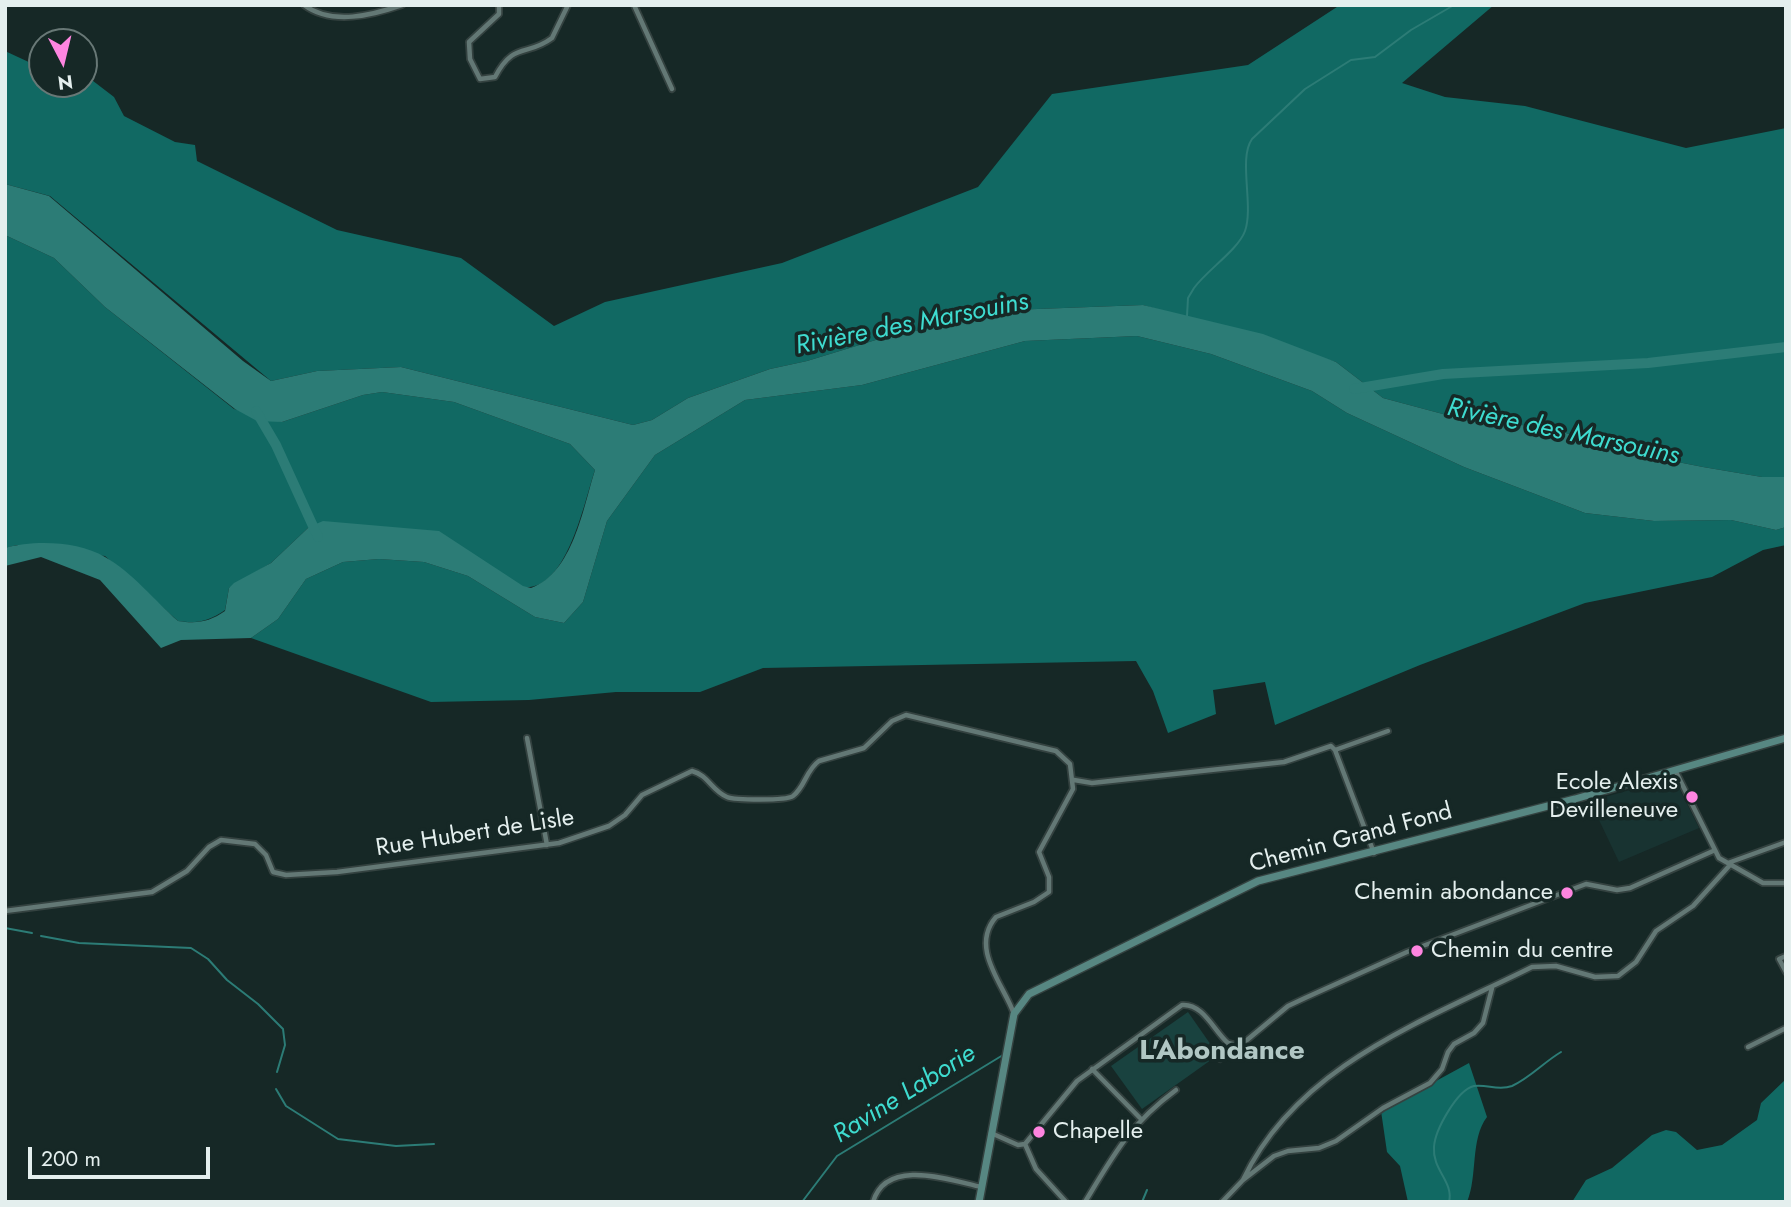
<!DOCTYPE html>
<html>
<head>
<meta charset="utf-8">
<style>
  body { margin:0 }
  #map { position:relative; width:1791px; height:1207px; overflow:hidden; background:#162826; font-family:Jost,sans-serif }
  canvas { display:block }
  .frame { position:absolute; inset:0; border:7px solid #e4efee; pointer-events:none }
  .north { position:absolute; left:28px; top:28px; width:70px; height:70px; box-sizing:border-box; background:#162826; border:2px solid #687876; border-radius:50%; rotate:173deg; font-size:19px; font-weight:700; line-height:28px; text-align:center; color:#e4efee }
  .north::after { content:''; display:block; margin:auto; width:24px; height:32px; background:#fe85e0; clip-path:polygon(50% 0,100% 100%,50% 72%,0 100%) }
  .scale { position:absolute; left:28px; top:1147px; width:182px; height:32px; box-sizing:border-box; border:4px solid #e4efee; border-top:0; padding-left:9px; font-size:21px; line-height:24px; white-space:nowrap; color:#e4efee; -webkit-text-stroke:5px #162826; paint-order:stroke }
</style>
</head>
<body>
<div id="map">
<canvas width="1791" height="1207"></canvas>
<div class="frame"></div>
<div class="north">N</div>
<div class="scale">200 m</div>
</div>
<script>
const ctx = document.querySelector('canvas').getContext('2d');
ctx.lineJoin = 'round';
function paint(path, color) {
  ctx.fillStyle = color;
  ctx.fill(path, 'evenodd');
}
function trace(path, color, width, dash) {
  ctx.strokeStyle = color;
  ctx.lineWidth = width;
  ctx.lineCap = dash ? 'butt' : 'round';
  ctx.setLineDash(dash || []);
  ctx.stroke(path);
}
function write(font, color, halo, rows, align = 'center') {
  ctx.font = font + ' Jost,sans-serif';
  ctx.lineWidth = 7;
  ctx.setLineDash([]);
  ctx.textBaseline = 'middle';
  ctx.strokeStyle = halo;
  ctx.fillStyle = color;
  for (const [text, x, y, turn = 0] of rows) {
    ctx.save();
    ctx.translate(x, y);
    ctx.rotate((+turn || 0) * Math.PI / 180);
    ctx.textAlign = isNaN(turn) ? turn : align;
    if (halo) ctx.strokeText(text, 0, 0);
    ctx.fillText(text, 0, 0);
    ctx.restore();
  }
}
paint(new Path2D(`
  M 1674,778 L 1699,828 L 1619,862 L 1590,801 Z`), '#183331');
paint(new Path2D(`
  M 1188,1012 L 1218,1055 L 1142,1109 L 1111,1066 Z`), '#19423f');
paint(new Path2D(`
  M 1340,5 L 1494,5 L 1402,83 L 1445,97 L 1525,106 L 1686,148 L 1786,128 L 1786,477 L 1762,477 L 1703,467 L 1622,451 L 1547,427 L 1469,421 L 1383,398 L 1336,362 L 1143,305 L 1011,310 L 879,339 L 807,361 L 770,369 L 688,398 L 652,420 L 633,425 L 401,367 L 317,371 L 271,381 L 50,196 L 5,184 L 5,51 L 33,64 L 42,65 L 42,84 L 84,84 L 84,74 L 114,97 L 124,116 L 175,142 L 195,145 L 197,161 L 337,230 L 461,258 L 554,326 L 605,302 L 782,263 L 978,187 L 1052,94 L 1248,65 Z
  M 5,235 L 54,258 L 105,307 L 234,409 L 282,422 L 363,395 L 382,392 L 454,402 L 570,444 L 595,470 C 584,502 567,592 523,587 L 309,527 L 271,563 L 229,588 L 225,610 C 209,621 197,624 178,621 L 105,556 L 17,545 L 5,548 Z
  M 1137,336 L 1211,354 L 1312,391 L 1347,413 L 1464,467 L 1585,513 L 1654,521 L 1731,520 L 1776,530 L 1786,527 L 1786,545 L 1763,550 L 1712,577 L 1585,603 L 1420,665 L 1275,725 L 1265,682 L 1213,690 L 1216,714 L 1168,733 L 1153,691 L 1136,661 L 763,668 L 700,692 L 616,692 L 529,700 L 431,702 L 251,638 L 278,619 L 306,579 L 343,562 L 379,559 L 424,562 L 468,576 L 535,617 L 564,623 L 583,602 L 607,521 L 655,455 L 745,400 L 862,385 L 1025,341 Z
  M 1469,1063 L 1487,1117 C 1470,1139 1478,1176 1467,1202 L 1408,1202 L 1400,1166 L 1387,1152 L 1381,1111 Z
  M 1786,1079 L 1786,1202 L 1572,1202 L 1586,1180 L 1612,1168 L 1652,1135 L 1666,1130 L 1676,1132 L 1697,1150 L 1722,1145 L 1757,1120 L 1761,1103 Z`), '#116963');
paint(new Path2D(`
  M 5,184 L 49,196 L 243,361 L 271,381 L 317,371 L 401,367 L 633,425 L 652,420 L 688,398 L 770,369 L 807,361 L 879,339 L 1011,310 L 1143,305 L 1263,334 L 1336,362 L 1383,398 L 1469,421 L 1547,427 L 1622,451 L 1703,467 L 1762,477 L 1786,477 L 1786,527 L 1776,530 L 1731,520 L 1654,521 L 1585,513 L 1464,467 L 1347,413 L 1312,391 L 1211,354 L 1137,336 L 1025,341 L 862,385 L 745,400 L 655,455 L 607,521 L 583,602 L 564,623 L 535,617 L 468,576 L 424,562 L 379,559 L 343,562 L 306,579 L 278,619 L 251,638 L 181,640 L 161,648 L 100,580 L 41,557 L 5,566 L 5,548 C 34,540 78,541 105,557 C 132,572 155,601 178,621 C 197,624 209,622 225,611 L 229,588 L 234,583 L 271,563 L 309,527 L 323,521 L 439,531 L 523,586 L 531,588 C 573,573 583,508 595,470 L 570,444 L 454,402 L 382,392 L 363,395 L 282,422 L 257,421 L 235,409 L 105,307 L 54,258 L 5,235 Z`), '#2c7c76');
trace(new Path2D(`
  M 1187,316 L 1188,298 L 1194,288 C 1207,270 1238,250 1245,231 C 1254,205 1238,159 1252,139 L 1305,89 L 1351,60 L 1375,57 L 1411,30 L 1454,5
  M 5,928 L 32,933
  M 41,936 L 79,943 L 191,948 L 208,959 L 227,980 L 258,1004 L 283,1029 L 285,1045 L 277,1072
  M 276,1089 L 286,1106 L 338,1139 L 396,1146 L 434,1144
  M 802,1202 L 837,1156 L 1003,1055
  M 1142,1202 L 1147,1190
  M 1449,1202 C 1454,1182 1432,1170 1434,1147 C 1435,1130 1457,1090 1474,1086 C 1487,1084 1498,1091 1512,1086 C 1530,1078 1544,1062 1561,1052`), '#2c7c76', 2);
trace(new Path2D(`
  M 1354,389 L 1443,374 L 1648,363 L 1786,347
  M 256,411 L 276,445 L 318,537`), '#2c7c76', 10);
const street = new Path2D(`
  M 304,5 C 332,26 373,15 402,5
  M 499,5 L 499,14 L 469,42 L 470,59 L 480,79 L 495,77 C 514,41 527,57 552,38 L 568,5
  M 634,5 L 672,89
  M 527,738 L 547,845
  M 1335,750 L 1374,853
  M 1676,772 L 1719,858 L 1763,883 L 1786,883
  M 1074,780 L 1092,783 L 1284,762 L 1331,746 L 1335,750 L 1388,731
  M 1728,863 L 1786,842
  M 5,911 L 152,892 L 187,871 L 209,847 L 221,840 L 255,844 L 266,855 L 273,872 L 286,875 L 337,872 L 559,843 L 609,826 L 625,815 L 642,795 L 692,771 C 708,775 712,791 727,797 C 734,800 786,801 793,796 C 805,787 806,770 819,761 L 864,748 L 892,721 L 906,715 L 1056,751 L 1070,764 L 1073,789 L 1039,852 L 1049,877 L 1049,892 L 1034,902 L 996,917 C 969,948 1004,985 1014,1014
  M 1786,956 L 1779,959 L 1786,972
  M 1748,1047 L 1786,1028
  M 1220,1059 L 1230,1044
  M 1092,1069 L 1140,1118
  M 991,1133 L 1018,1145 L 1025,1144 L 1077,1081 L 1182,1005 C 1203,1003 1214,1031 1228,1043 L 1236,1045 L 1247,1040 L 1288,1006 L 1305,998 L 1407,952 L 1586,884 L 1617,890 L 1630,888 L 1713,851
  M 1025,1144 L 1036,1169 L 1066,1202
  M 1243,1180 C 1297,1065 1426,1020 1532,967 L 1556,966 L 1595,977 L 1618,976 L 1636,962 L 1656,931 L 1693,906 L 1730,865
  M 873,1202 C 886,1157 950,1180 981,1187
  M 1085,1202 C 1114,1154 1130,1124 1176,1090
  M 1222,1202 L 1243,1180 L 1274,1156 L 1288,1151 L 1319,1148 L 1336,1141 L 1383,1108 L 1430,1083 L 1442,1069 L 1448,1052 L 1454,1044 L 1474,1033 L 1483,1023 L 1492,988`);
const secondary = new Path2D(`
  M 979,1202 L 1014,1014 L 1029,994 L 1258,881 L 1575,799 L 1786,738`);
trace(street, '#344240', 8);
trace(secondary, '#344240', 10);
trace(street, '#637875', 4.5);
trace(secondary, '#578782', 7);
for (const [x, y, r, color] of [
  [1692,797,7,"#fe85e0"],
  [1567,893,7,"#fe85e0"],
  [1417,951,7,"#fe85e0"],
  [1039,1132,7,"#fe85e0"]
]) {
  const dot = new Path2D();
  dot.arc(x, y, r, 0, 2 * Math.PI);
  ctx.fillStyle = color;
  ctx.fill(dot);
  trace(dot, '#162826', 2.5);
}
write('24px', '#e4efee', '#162826', [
  ["Ecole Alexis",1678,783],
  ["Devilleneuve",1678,811],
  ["Chemin abondance",1553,893],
  ["Chemin du centre",1431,951,"left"],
  ["Chapelle",1053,1132,"left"]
], 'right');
write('24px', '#e4efee', '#162826', [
  ["Rue Hubert de Lisle",475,834,-9],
  ["Chemin Grand Fond",1351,839,-15]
]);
write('italic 26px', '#3edbcf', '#162826', [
  ["Rivière des Marsouins",912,325,-11],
  ["Rivière des Marsouins",1563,433,12],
  ["Ravine Laborie",905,1095,-32]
]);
write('bold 28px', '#b1c7c4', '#162826', [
  ["L'Abondance",1222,1052]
]);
</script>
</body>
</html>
